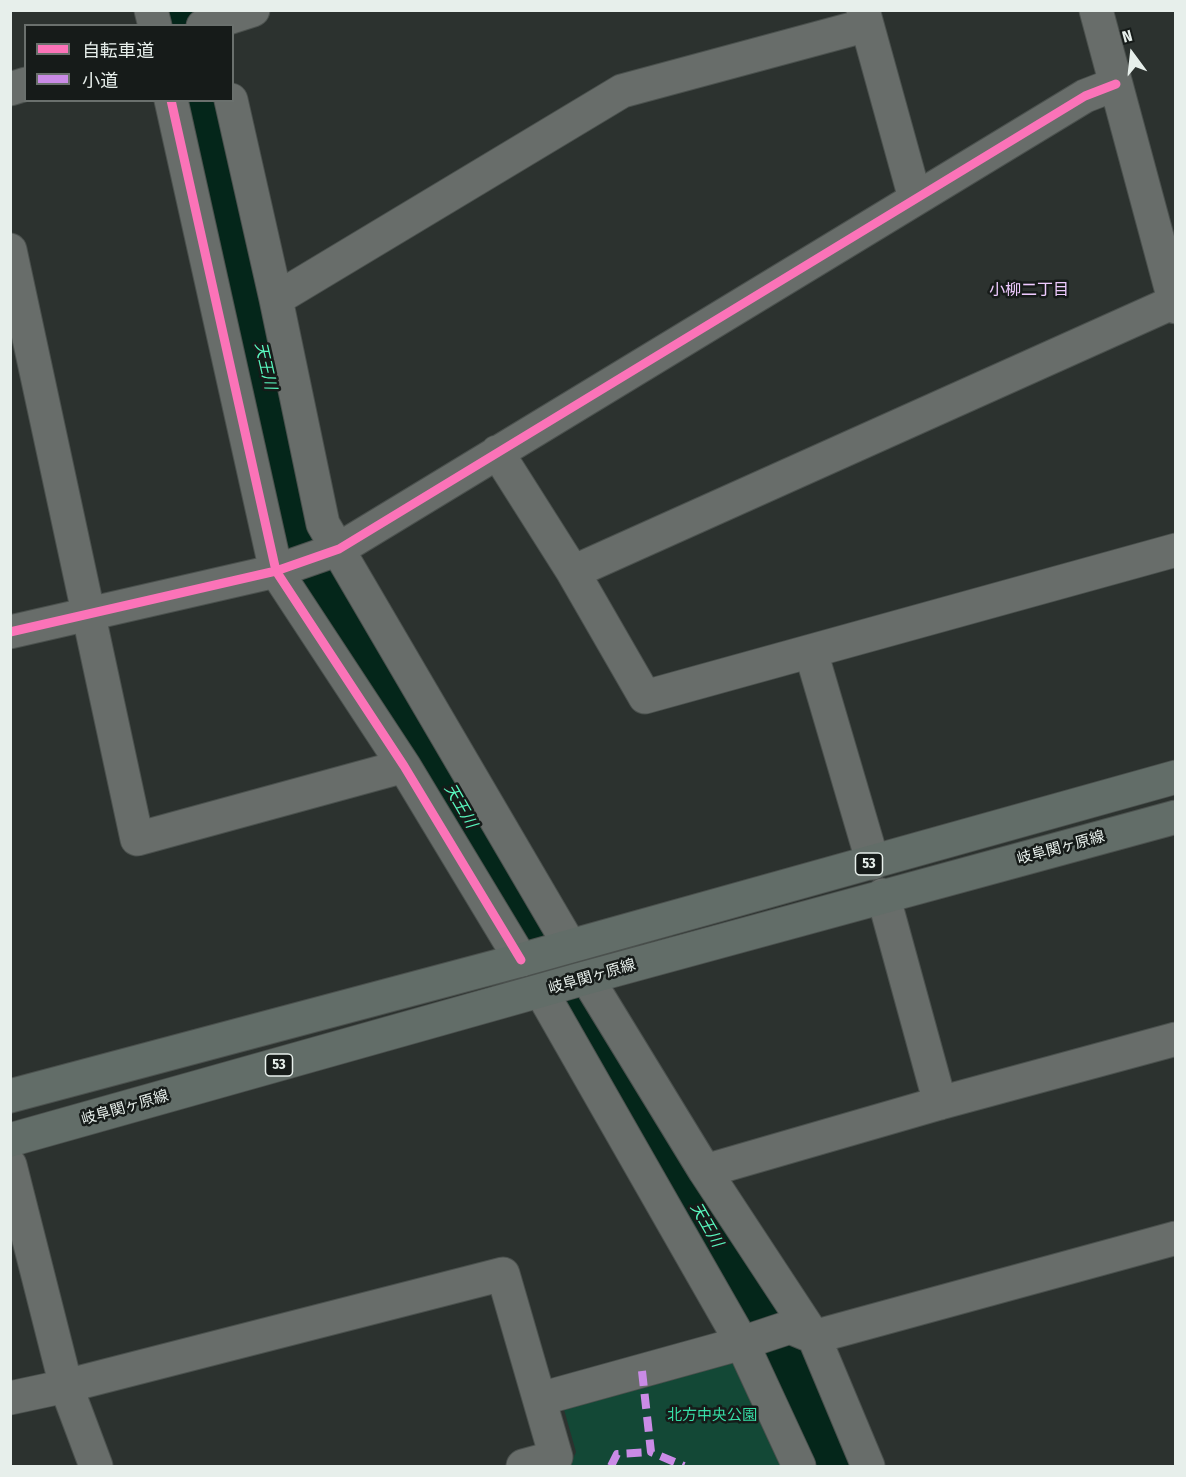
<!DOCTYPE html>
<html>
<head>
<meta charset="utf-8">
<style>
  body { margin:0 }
  #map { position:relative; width:1186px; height:1477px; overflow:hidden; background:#2c322f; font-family:"Fira Sans Condensed","Noto Sans JP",sans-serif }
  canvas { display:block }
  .frame { position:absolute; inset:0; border:12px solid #e7efeb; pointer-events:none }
  .legend { position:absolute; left:24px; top:24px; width:210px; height:78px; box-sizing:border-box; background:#161b19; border:2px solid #6a706d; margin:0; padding:8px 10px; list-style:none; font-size:18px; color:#e7efeb }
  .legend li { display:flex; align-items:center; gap:12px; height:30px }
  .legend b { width:30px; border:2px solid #6a706d }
  .north { position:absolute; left:1102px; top:24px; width:60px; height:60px; -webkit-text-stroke:4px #161b19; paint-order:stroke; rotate:345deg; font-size:16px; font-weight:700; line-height:24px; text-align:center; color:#e7efeb }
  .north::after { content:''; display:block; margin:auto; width:21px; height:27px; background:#e7efeb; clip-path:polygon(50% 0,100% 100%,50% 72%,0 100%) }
</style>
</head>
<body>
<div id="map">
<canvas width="1186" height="1477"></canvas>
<div class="frame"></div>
<ul class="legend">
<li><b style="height:8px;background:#fb73b8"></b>自転車道</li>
<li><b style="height:8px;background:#ca8be6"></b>小道</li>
</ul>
<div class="north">N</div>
</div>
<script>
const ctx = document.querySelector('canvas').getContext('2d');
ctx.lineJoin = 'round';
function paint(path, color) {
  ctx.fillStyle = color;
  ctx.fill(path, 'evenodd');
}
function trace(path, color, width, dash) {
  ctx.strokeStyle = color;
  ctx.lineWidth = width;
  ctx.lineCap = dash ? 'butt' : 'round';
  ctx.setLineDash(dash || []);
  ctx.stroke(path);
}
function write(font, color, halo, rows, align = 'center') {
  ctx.font = font + ' "Fira Sans Condensed","Noto Sans JP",sans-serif';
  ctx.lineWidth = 5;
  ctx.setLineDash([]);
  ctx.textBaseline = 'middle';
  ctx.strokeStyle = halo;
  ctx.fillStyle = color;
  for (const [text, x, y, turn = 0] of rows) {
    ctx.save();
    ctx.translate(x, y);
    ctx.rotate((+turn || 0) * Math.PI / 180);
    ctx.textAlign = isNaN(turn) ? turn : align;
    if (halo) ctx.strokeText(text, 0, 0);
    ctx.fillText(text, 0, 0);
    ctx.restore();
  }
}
paint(new Path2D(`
  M 739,1354 L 792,1466 L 570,1466 L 576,1452 L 563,1406 Z`), '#134836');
trace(new Path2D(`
  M 186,10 L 189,26
  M 205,100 L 291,483 L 319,566 L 781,1352 L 832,1466`), '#04261a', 52);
const minor = new Path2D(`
  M 151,10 L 155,26
  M 863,10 L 915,198
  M 1096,10 L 1176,307
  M 203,26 L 253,10
  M 10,89 L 26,84
  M 171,100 L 276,571 L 404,766 L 521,960
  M 231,100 L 276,299 L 323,524 L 570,946
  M 10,250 L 137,839 L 404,766
  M 276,299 L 622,91 L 867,25
  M 497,452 L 573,572 L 645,697 L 1176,550
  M 573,572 L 1174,302
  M 10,632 L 276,571 L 339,549 L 1085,96 L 1116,84
  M 811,652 L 873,863
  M 883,895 L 940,1103
  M 587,978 L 705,1171 L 814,1337 L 868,1466
  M 541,991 L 742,1343 L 799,1466
  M 10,1165 L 66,1386 L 96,1466
  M 705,1171 L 940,1103 L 1176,1039
  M 10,1398 L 66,1386 L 503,1274 L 556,1457 L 523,1466
  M 540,1399 L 742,1343 L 790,1327 L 814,1337 L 1176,1238`);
const major = new Path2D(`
  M 10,1096 L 521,960 L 1176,777
  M 10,1140 L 578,980 L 1176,817`);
trace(minor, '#4b514e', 35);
trace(major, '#4b514e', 35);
trace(minor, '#686d6a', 33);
trace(major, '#626d68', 33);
trace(new Path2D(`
  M 642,1371 L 651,1452 L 684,1466
  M 611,1466 L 617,1454 L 651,1452`), '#ca8be6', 8, [15, 8]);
trace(new Path2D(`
  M 171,100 L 276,571 L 404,766 L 521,960
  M 10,632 L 276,571 L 339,549 L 1085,96 L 1116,84`), '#fb73b8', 9);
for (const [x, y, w] of [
  [869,864,27],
  [279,1065,27]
]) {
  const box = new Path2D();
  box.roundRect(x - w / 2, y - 11, w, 22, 4.5);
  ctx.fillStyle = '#161b19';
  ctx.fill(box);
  trace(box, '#e7efeb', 1.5);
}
write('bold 14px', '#e7efeb', null, [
  ["53",869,864],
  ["53",279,1065]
]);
write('15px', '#e7efeb', '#161b19', [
  ["岐阜関ヶ原線",1061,848,-15],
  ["岐阜関ヶ原線",592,977,-16],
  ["岐阜関ヶ原線",125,1108,-16]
]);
write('15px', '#37dfa7', '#161b19', [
  ["北方中央公園",712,1416]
]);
write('16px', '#eecafe', '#161b19', [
  ["小柳二丁目",1029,291]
]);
write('italic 16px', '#59f8bf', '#161b19', [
  ["天王川",265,366,77],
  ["天王川",460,806,60],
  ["天王川",706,1225,60]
]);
</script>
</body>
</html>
